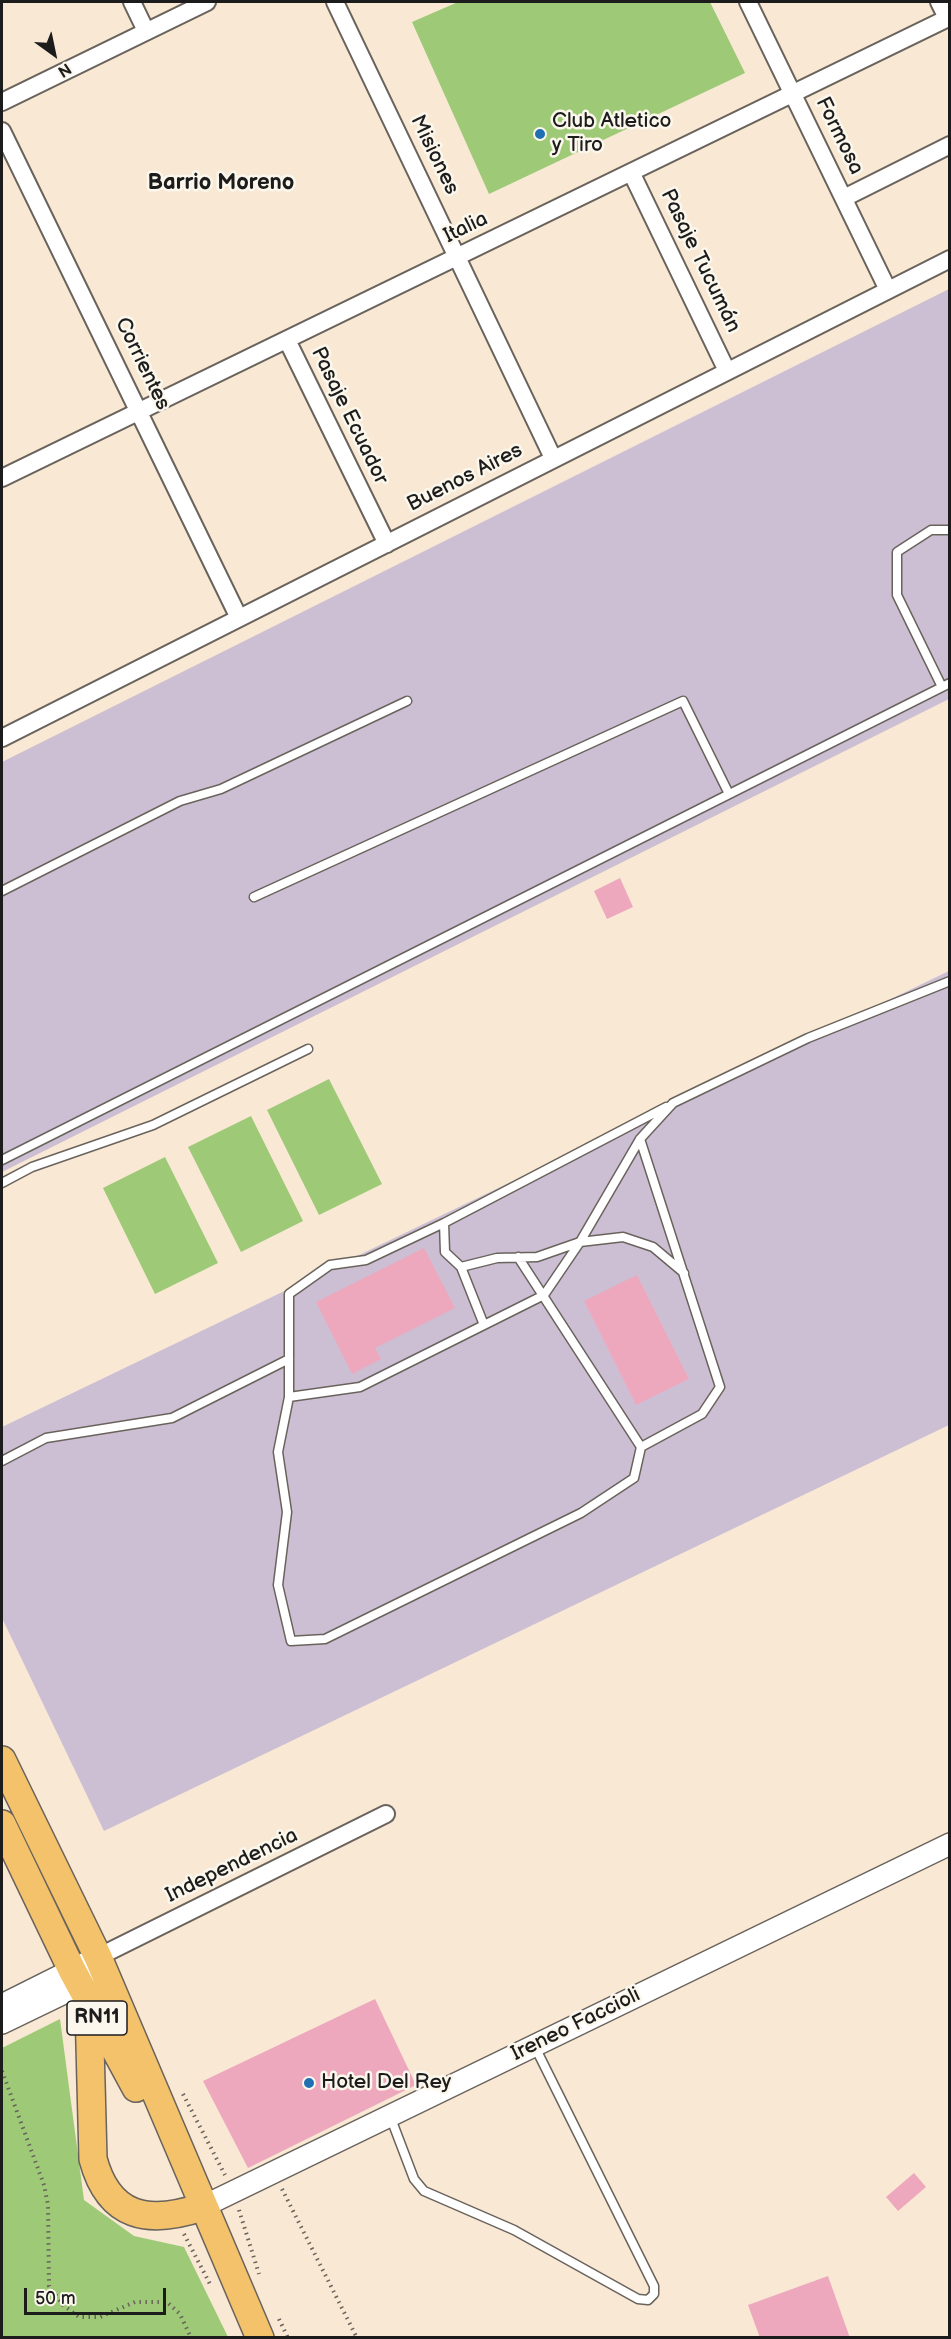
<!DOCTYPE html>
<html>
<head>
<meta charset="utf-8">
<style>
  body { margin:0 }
  #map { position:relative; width:951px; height:2339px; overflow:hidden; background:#f8e8d4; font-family:"Balsamiq Sans",sans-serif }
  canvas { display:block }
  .frame { position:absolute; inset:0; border:3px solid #1c1c1c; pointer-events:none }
  .north { position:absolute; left:24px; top:24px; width:60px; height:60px; -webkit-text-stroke:4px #fbf7ec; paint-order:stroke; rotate:147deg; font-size:16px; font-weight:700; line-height:24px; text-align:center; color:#1c1c1c }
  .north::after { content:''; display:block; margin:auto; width:21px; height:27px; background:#1c1c1c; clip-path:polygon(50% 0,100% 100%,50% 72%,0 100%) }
  .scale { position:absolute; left:24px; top:2288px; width:142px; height:27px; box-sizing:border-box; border:3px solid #1c1c1c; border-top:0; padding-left:8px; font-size:18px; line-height:21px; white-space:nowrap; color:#1c1c1c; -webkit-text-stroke:4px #fbf7ec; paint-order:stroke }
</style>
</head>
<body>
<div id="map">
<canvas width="951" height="2339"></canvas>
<div class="frame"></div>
<div class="north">N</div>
<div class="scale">50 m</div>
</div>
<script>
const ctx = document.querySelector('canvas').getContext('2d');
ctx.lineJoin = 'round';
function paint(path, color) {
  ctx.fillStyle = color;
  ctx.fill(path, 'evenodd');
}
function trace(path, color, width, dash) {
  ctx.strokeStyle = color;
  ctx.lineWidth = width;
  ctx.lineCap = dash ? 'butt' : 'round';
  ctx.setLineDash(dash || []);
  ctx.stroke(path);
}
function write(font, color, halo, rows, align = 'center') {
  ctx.font = font + ' "Balsamiq Sans",sans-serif';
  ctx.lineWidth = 5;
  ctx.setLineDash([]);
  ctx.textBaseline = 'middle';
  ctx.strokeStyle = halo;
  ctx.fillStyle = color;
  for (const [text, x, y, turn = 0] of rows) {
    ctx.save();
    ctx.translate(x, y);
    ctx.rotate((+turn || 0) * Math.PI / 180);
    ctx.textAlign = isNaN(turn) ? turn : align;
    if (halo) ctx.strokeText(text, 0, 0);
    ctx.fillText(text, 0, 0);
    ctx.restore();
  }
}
paint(new Path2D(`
  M 949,289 L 949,699 L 2,1172 L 2,762 Z
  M 949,971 L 949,1425 L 104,1831 L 2,1618 L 2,1427 Z`), '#ccbfd4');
paint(new Path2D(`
  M 458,2 L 710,2 L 745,73 L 489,194 L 412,22 Z
  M 329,1079 L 382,1184 L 319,1215 L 267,1110 Z
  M 251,1116 L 303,1221 L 241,1252 L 188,1147 Z
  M 165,1157 L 218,1263 L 155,1294 L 103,1188 Z
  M 60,2019 L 84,2200 L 134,2236 L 184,2247 L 228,2337 L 2,2337 L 2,2048 Z`), '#9eca77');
paint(new Path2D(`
  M 620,878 L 633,907 L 607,919 L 594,891 Z
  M 424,1248 L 455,1308 L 375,1348 L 381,1359 L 352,1374 L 316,1302 Z
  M 637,1275 L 689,1379 L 636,1405 L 584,1301 Z
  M 375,1999 L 416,2085 L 248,2168 L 203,2081 Z
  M 914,2173 L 926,2187 L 898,2211 L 886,2197 Z
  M 828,2276 L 850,2338 L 760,2338 L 748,2305 Z`), '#eea8bd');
const service = new Path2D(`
  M 942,687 L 897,595 L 897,552 L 931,530 L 950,530
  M 2,891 L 180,801 L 221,789 L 407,701
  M 254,897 L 683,701 L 729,794
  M 666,1107 L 444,1223 L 445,1252 L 461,1267 L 497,1258 L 537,1257 L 580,1242 L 623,1237 L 653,1247 L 684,1273
  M 640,1139 L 720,1387 L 702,1414 L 641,1447 L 634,1478 L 581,1513 L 325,1639 L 291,1641 L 278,1585 L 287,1512 L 278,1452 L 289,1397 L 360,1387 L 544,1295 L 580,1242 L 640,1139 L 673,1103 L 808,1038 L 950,981
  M 2,1160 L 950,683
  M 2,1183 L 32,1167 L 153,1125 L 308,1049
  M 518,1257 L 641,1447
  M 461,1267 L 484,1325
  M 289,1397 L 289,1294 L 330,1265 L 366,1260 L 444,1223
  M 2,1461 L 46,1438 L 172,1418 L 289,1359
  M 390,2116 L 414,2179 L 424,2191 L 514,2230 L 638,2299 L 648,2300 L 654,2294 L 654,2286 L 535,2047`);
const minor = new Path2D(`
  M 132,2 L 146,31
  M 335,2 L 553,458
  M 748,2 L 888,290
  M 939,2 L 947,18
  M 2,102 L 207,2
  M 2,131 L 239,618
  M 631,172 L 727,371
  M 844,198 L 950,145
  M 287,340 L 387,544
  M 2,478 L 950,17
  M 2,738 L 950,259
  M 98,1957 L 386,1814`);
const tertiary = new Path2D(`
  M 2,2005 L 98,1957
  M 2,2023 L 93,1979
  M 202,2207 L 950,1844`);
const trunk = new Path2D(`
  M 2,1760 L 98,1957 L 260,2338
  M 2,1824 L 72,1970 L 136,2088
  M 89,2007 L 93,2159 C 109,2218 148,2225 202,2207`);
trace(service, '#69635c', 11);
trace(minor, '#69635c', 20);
trace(tertiary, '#69635c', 24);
trace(trunk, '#69635c', 30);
trace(new Path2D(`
  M 2,2071 L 44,2185 L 48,2205 L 49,2286 L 63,2305 L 79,2317 L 100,2317 L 135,2302 L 167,2302 L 180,2314 L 191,2338
  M 183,2094 L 225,2175
  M 282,2189 L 357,2338
  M 239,2210 L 259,2274
  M 184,2234 L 211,2286
  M 279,2319 L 288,2338`), '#69635c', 4, [1.5, 4.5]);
trace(service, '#fff', 8);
trace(minor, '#fff', 16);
trace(tertiary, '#fff', 21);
trace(trunk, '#f4c26a', 27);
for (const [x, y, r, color] of [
  [540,134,6,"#1f6fb2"],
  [309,2083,6,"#1f6fb2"]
]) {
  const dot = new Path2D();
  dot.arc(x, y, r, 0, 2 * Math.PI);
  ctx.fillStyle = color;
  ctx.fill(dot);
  trace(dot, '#fbf7ec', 2);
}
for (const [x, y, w] of [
  [97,2018,60]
]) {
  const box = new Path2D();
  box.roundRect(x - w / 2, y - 17, w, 34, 4.5);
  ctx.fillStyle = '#fbf7ec';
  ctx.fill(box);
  trace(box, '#1c1c1c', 1.5);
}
write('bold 20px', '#1c1c1c', null, [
  ["RN11",97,2018]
]);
write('21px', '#1c1c1c', '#fbf7ec', [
  ["Club Atletico",552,122],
  ["y Tiro",552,146],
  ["Hotel Del Rey",321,2083]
], 'left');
write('21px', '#1c1c1c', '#fbf7ec', [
  ["Formosa",839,136,64],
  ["Misiones",434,155,64],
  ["Italia",466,228,-26],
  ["Pasaje Tucumán",700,261,64],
  ["Corrientes",142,364,64],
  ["Pasaje Ecuador",349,416,64],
  ["Buenos Aires",465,478,-27],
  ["Independencia",232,1866,-26],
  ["Ireneo Faccioli",576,2025,-26]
]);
write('bold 22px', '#1c1c1c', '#fbf7ec', [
  ["Barrio Moreno",221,183]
]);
</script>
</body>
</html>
